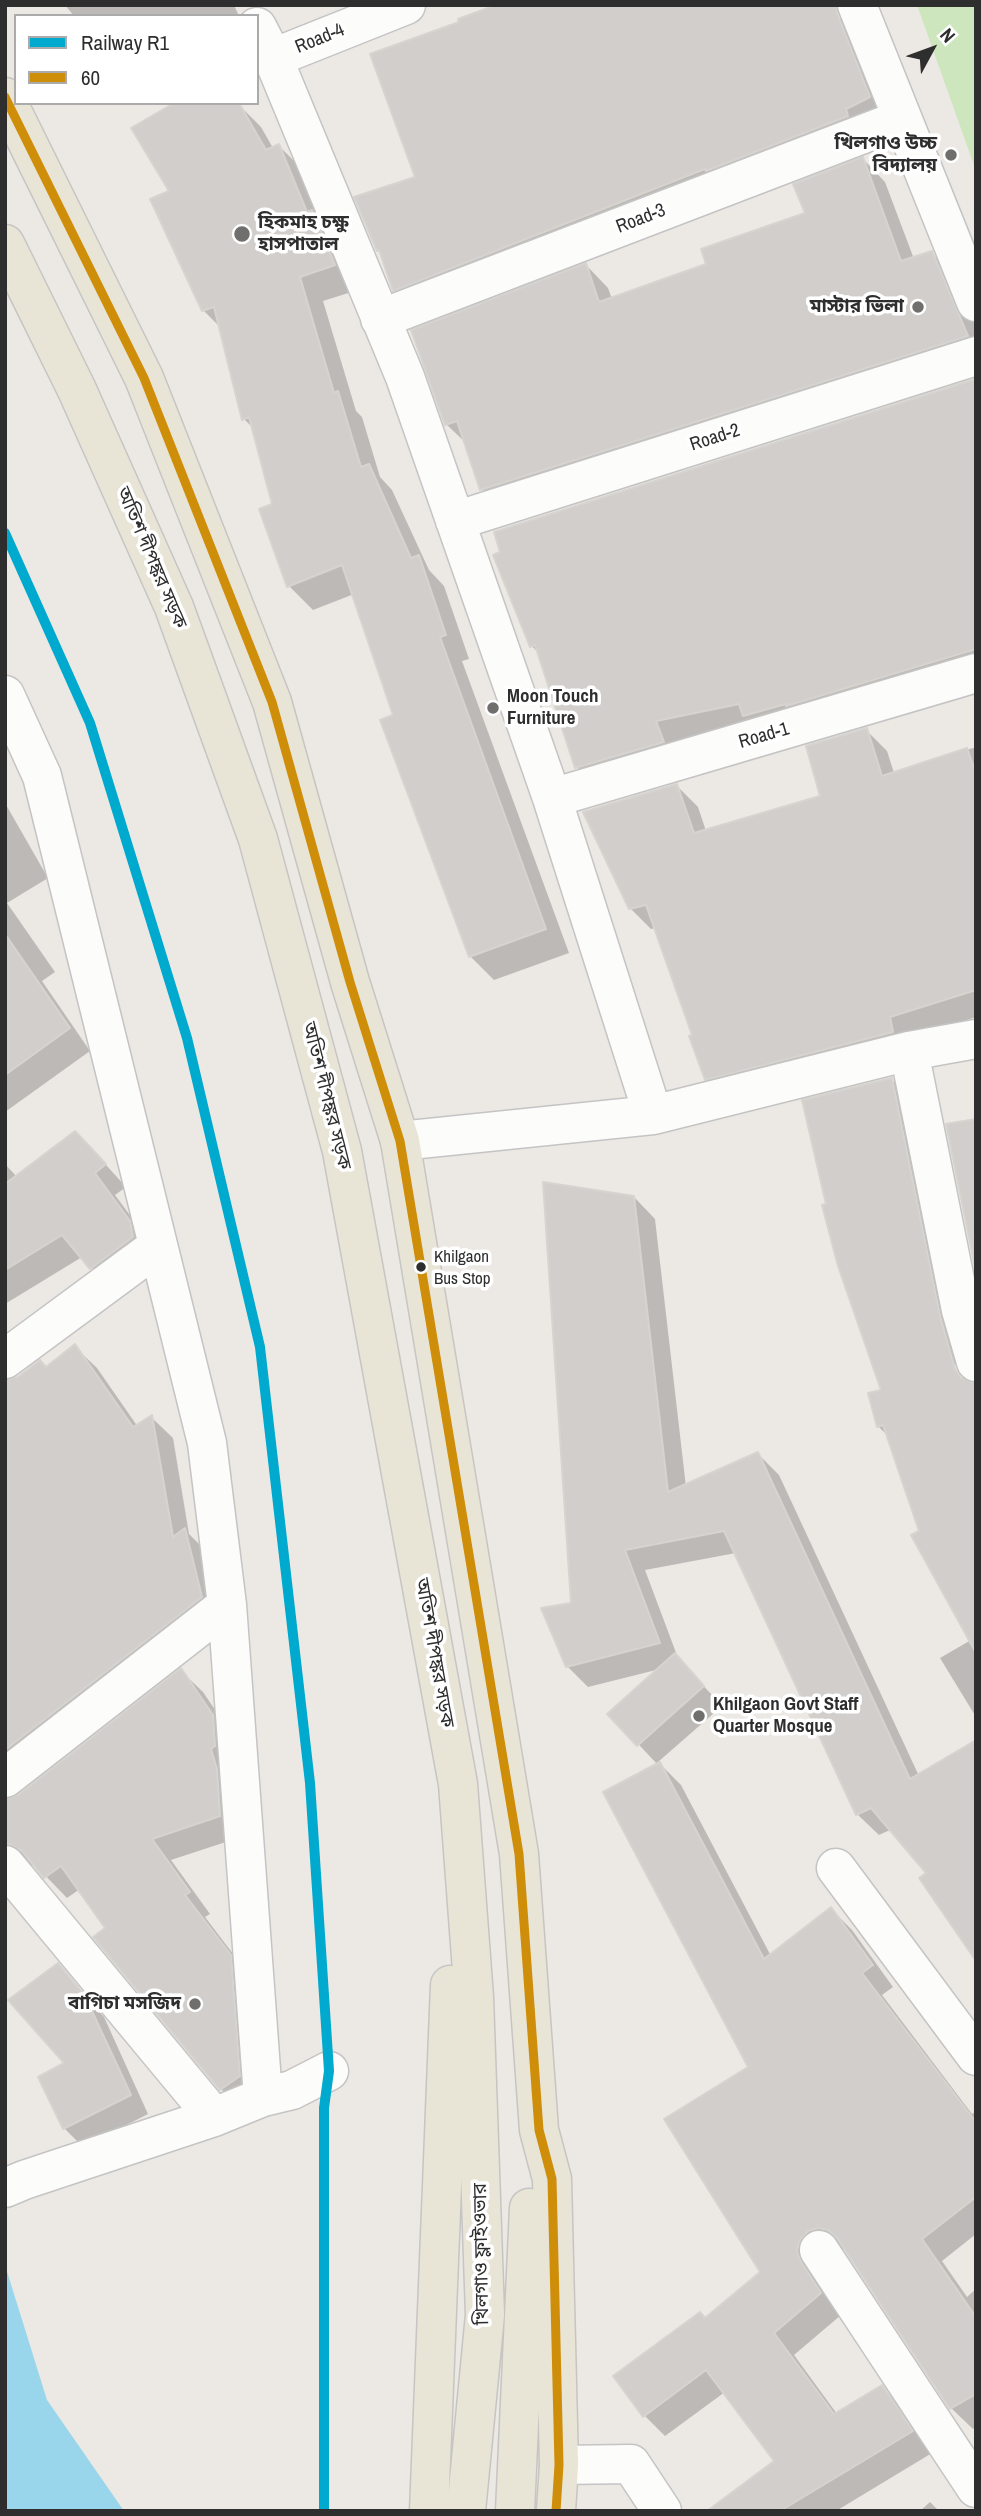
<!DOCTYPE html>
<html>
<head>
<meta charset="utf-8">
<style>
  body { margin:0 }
  #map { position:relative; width:981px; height:2516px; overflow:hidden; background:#ece8e4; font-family:"Archivo Narrow",sans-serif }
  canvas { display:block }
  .frame { position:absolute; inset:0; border:7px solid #2e2e2e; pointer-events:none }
  .legend { position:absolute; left:14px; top:14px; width:245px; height:91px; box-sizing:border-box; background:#fff; border:2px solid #ababab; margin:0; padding:9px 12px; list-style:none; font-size:21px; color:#2e2e2e }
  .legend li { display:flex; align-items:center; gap:14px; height:35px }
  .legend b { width:35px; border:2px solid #ababab }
  .north { position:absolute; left:897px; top:14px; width:70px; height:70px; -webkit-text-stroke:5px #fff; paint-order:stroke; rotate:49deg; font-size:19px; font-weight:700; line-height:28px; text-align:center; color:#2e2e2e }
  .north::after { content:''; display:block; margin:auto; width:24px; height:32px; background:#2e2e2e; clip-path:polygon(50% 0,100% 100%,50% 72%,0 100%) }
</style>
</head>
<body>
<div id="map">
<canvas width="981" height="2516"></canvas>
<div class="frame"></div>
<ul class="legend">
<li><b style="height:9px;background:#00a9ce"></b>Railway R1</li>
<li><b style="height:9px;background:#cf8e09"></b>60</li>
</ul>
<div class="north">N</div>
</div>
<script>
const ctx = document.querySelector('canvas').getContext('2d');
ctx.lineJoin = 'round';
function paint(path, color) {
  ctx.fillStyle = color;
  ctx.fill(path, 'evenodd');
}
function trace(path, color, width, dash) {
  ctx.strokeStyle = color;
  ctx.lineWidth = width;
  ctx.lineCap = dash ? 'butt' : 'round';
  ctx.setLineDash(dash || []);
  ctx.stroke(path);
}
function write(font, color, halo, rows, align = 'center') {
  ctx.font = font + ' "Archivo Narrow","Noto Sans Bengali",sans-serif';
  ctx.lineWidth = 7;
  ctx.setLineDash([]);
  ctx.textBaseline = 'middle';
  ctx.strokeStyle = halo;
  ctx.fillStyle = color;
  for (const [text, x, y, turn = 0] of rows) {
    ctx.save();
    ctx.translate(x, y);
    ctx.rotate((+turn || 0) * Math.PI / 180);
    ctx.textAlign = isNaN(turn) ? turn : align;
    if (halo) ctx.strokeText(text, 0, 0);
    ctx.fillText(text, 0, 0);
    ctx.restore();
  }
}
paint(new Path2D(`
  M 917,5 L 976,5 L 976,171 Z`), '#cee6be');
paint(new Path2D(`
  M 5,2265 L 47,2400 L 124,2511 L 5,2511 Z`), '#99d6ec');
paint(new Path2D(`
  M 65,5 L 234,5 L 239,16 L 74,16 Z
  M 836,14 L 856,34 L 889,117 L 415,310 L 394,290 L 383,255 L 378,250 L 418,178 Z
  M 237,103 L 261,127 L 273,148 L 279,146 L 303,170 L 358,290 L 323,301 L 356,411 L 362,417 L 380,477 L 392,490 L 429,570 L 444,586 L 469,659 L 462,661 L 569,953 L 494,980 L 470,956 L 395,716 L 354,594 L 313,610 L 289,586 L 274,505 L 253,428 L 244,419 L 221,328 L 203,310 Z
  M 863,159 L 885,182 L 914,259 L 932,253 L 954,276 L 976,327 L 976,362 L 504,512 L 482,489 L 467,444 L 446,424 L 586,265 L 608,288 L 612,299 L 708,265 L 807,214 Z
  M 976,549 L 976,674 L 675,741 L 682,762 L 597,787 L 577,767 L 539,654 L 532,646 L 495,556 Z
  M 866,730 L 887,751 L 894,773 L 976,747 L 976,1017 L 727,1099 L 706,1079 L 694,1036 L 656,928 L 651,929 L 630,908 L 677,786 L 698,807 L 706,831 L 822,797 Z
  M 5,803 L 48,878 L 7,903 L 55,972 L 42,981 L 90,1051 L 5,1112 Z
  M 892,1080 L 913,1101 L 967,1361 L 950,1366 L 976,1547 L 976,1717 L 940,1658 L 971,1640 L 921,1532 L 888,1436 L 878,1426 L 883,1391 L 829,1205 Z
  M 97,1155 L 126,1187 L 115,1195 L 151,1244 L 112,1290 L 82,1257 L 5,1304 L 5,1164 L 17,1177 Z
  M 634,1197 L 655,1219 L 686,1487 L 758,1454 L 779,1475 L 919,1776 L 929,1873 L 892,1829 L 879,1835 L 857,1814 L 736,1553 L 645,1570 L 678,1658 L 722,1706 L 658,1762 L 681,1785 L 771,1956 L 831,1909 L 852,1930 L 893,1987 L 882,1995 L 972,2114 L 976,2111 L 976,2234 L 942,2261 L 967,2297 L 976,2289 L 976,2427 L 973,2429 L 951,2408 L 847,2250 L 841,2249 L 841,2315 L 794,2355 L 837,2414 L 882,2387 L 903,2408 L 932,2453 L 836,2511 L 710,2511 L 776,2462 L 725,2392 L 665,2436 L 644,2415 L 706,2320 L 762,2272 L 750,2067 L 658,1765 L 610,1714 L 660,1669 L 588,1687 L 567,1666 L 572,1604 Z
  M 75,1347 L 97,1368 L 138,1427 L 151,1417 L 173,1438 L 189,1534 L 206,1551 L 223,1619 L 5,1795 L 5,1382 L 46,1369 Z
  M 181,1671 L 203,1692 L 234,1738 L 241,1837 L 171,1860 L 210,1914 L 205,1917 L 252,1979 L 243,2110 L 221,2089 L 80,1889 L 67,1898 L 36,1866 L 30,1865 L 8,1843 L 19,1797 Z
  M 58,1966 L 104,2017 L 148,2114 L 83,2147 L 64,2128 L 66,2064 Z
  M 930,2502 L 939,2511 L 920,2511 Z`), '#0003');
const building = new Path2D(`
  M 496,5 L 836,5 L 837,13 L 870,97 L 846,109 L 848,116 L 706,171 L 705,169 L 393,291 L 379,250 L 377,251 L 354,197 L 415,177 L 370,54 L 459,22 L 458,19 Z
  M 174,103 L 239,103 L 266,150 L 279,144 L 307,212 L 312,210 L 335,265 L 300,277 L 334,393 L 338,391 L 361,467 L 369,464 L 411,558 L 419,555 L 446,635 L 440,637 L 546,929 L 469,957 L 380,720 L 393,715 L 342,565 L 287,587 L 259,509 L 272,504 L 249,417 L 242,420 L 214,307 L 202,311 L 150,199 L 169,191 L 131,128 Z
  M 863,157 L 901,261 L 932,251 L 968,336 L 480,490 L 457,421 L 445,425 L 411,330 L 586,263 L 599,302 L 706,264 L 701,249 L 805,213 L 793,184 Z
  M 976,379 L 976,649 L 786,706 L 786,704 L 743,716 L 739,704 L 656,721 L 664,742 L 575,768 L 535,645 L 530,647 L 493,555 L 500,552 L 494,532 Z
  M 867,728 L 882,776 L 967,748 L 976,774 L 976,990 L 890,1017 L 893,1032 L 705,1080 L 689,1036 L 692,1035 L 646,905 L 629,909 L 583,812 L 677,784 L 694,833 L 820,796 L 806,746 Z
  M 5,934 L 70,1028 L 5,1075 Z
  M 892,1078 L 940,1316 L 955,1369 L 961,1378 L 976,1383 L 976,1653 L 911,1535 L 919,1531 L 883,1425 L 877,1427 L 868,1393 L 881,1390 L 838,1266 L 822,1205 L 826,1204 L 802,1100 Z
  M 976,1119 L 976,1272 L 946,1124 Z
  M 75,1131 L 106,1164 L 95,1173 L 130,1221 L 133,1237 L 90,1269 L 62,1235 L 5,1270 L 5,1184 Z
  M 543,1182 L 634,1196 L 668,1492 L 758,1452 L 910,1779 L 976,1740 L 976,1961 L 919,1878 L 926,1873 L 871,1808 L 856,1815 L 724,1531 L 625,1550 L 660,1643 L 566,1667 L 541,1608 L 571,1603 Z
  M 75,1344 L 133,1427 L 152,1415 L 173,1537 L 185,1528 L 202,1597 L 5,1750 L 5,1380 L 18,1377 L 40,1360 L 46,1367 Z
  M 675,1653 L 704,1686 L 637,1746 L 607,1714 Z
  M 181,1668 L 213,1715 L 215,1746 L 211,1749 L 217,1769 L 220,1816 L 152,1839 L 190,1892 L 185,1895 L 231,1955 L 240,2076 L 220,2090 L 93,1937 L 105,1928 L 61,1866 L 44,1878 L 22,1851 L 5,1842 L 5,1799 L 18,1795 Z
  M 660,1762 L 764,1959 L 831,1907 L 873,1965 L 862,1973 L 976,2122 L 976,2197 L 922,2239 L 976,2317 L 976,2394 L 950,2409 L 837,2238 L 828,2230 L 818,2228 L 808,2231 L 799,2241 L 797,2252 L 801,2262 L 821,2293 L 774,2333 L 834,2414 L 882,2385 L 913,2431 L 780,2511 L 707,2511 L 774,2461 L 706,2370 L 643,2417 L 613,2376 L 700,2312 L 705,2318 L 760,2272 L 664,2119 L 748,2067 L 603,1792 Z
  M 58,1963 L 85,1996 L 131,2095 L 63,2129 L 38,2077 L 64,2063 L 8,2000 Z`);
paint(building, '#d1cecb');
trace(building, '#d7d4d0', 2);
const street = new Path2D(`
  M 857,5 L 976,302
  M 257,27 L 273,58 L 405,377 L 552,798 L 653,1115
  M 273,58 L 406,5
  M 380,319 L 902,119
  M 455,521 L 976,356
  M 5,695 L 42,776 L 207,1443 L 227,1605 L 263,2097
  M 552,798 L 976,673
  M 909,1051 L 961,1310 L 976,1362
  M 400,1141 L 653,1115 L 909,1051 L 976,1039
  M 5,1359 L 158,1246
  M 5,1778 L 227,1605
  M 5,1865 L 214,2117
  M 836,1868 L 976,2056
  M 5,2188 L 24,2180 L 214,2117 L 263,2097 L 292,2090 L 329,2071
  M 819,2250 L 976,2488
  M 559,2465 L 631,2464 L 662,2511`);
const primary = new Path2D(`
  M 5,97 L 144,378 L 272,702 L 350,982 L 400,1141 L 519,1854 L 539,2130 L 552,2179 L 559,2465 L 556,2511
  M 5,244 L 77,390 L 174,607 L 258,839 L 342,1151 L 458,1784 L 474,1997 L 485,2315 L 466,2511
  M 429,2511 L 450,1985
  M 515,2511 L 529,2208`);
trace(street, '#c5c4c5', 41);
trace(primary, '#c6c5c4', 41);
trace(street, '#fcfcfb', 38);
trace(primary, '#e8e4d6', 38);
trace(new Path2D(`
  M 5,97 L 144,378 L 272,702 L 350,982 L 400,1141 L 519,1854 L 539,2130 L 552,2179 L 559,2465 L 556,2511`), '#cf8e09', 9);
trace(new Path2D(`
  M 5,533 L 90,723 L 187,1038 L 260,1347 L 310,1783 L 329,2071 L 324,2108 L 324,2511`), '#00a9ce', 10);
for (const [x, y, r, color] of [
  [951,155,7,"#706f6e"],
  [242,234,9,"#706f6e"],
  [918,307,7,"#706f6e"],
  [493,708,7,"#706f6e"],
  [421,1267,6,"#2e2e2e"],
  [699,1716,7,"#706f6e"],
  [195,2004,7,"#706f6e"]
]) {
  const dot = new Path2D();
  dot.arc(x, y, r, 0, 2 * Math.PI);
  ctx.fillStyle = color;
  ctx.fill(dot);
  trace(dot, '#fff', 2.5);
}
write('17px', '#2e2e2e', '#fff', [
  ["Khilgaon",434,1257],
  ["Bus Stop",434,1279]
], 'left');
write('19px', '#2e2e2e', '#fff', [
  ["Road-4",320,39,-22],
  ["Road-3",641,219,-21],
  ["Road-2",715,438,-18],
  ["অতিশ দীপঙ্কর সড়ক",151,558,67],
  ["Road-1",764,736,-16],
  ["অতিশ দীপঙ্কর সড়ক",326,1096,76],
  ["অতিশ দীপঙ্কর সড়ক",434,1653,80],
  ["খিলগাও ফ্লাইওভার",482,2254,-91]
]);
write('bold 19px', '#2e2e2e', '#fff', [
  ["খিলগাও উচ্চ",937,144],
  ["বিদ্যালয়",937,166],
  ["হিকমাহ চক্ষু",258,223,"left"],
  ["হাসপাতাল",258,245,"left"],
  ["মাস্টার ভিলা",904,307],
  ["Moon Touch",507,697,"left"],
  ["Furniture",507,719,"left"],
  ["Khilgaon Govt Staff",713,1705,"left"],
  ["Quarter Mosque",713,1727,"left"],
  ["বাগিচা মসজিদ",181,2004]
], 'right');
</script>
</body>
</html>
